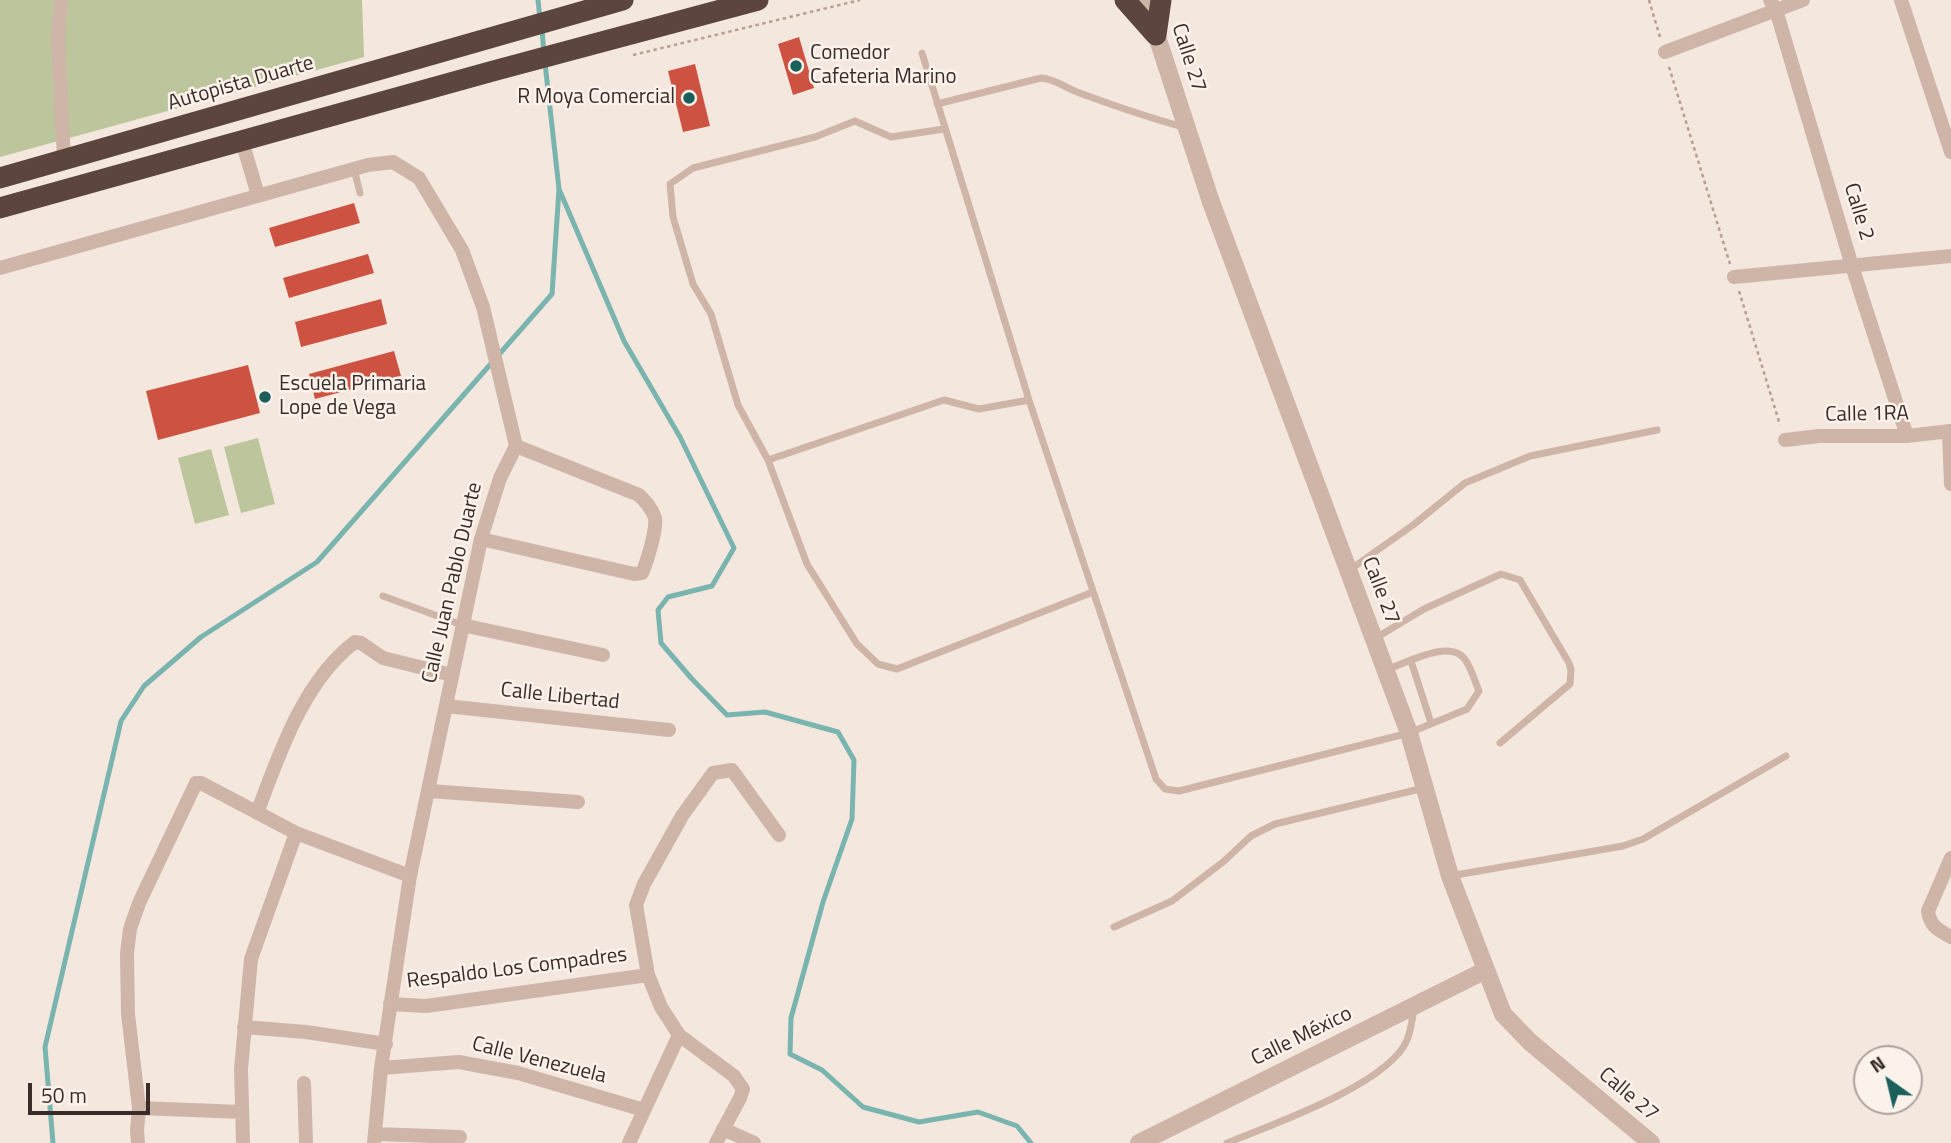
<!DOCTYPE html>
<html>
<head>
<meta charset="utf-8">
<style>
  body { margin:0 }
  #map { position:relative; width:1951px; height:1143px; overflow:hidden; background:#f4e7de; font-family:"Titillium Web",sans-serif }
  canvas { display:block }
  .north { position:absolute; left:1853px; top:1045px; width:70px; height:70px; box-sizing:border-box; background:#fbf2eb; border:2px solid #aea39d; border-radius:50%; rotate:326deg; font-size:19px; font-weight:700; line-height:28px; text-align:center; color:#3a2c29 }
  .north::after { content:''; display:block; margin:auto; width:24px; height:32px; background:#1b5f5b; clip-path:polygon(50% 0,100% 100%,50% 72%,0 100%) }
  .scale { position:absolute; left:28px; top:1083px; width:122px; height:32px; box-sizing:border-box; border:4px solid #3a2c29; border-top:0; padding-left:9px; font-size:21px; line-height:24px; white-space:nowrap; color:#3a2c29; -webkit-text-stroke:5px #fbf2eb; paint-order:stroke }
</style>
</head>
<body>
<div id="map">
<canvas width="1951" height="1143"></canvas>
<div class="north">N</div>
<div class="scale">50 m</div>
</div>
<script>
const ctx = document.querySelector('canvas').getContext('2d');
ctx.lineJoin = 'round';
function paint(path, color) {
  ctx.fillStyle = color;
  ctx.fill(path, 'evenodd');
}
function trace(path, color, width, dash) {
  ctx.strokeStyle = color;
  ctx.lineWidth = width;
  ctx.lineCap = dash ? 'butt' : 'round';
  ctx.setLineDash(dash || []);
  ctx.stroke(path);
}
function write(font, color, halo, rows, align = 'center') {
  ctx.font = font + ' "Titillium Web",sans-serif';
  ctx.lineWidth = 5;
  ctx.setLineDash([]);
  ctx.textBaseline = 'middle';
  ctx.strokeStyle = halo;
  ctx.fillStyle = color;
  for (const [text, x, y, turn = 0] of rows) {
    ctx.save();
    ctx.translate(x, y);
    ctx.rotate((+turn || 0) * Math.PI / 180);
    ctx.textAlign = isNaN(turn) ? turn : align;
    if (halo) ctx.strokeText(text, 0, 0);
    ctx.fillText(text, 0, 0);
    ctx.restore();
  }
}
paint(new Path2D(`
  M 0,0 L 362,0 L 364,57 L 0,157 Z
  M 258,438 L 275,504 L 241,513 L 224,447 Z
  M 211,449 L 229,515 L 195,524 L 178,458 Z`), '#bcc59c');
trace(new Path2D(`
  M 538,0 L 540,19
  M 542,29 L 544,54
  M 559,189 L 624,341 L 680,437 L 734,548 L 712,586 L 668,597 L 658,610 L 661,643 L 692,679 L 727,715 L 765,712 L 838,732 L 854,760 L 852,819 L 823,902 L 791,1018 L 790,1054 L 822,1070 L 863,1107 L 919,1122 L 978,1112 L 1017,1126 L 1031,1143
  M 53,1143 L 45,1047 L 121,721 L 144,686 L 201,637 L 317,562 L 552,294 L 559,189 L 545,63`), '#7ab4af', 5);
paint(new Path2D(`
  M 799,37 L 814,88 L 793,95 L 778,44 Z
  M 695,64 L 710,126 L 683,132 L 668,71 Z
  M 354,203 L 360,223 L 275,247 L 269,228 Z
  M 368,254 L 374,273 L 289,298 L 283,278 Z
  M 381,299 L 387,324 L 301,347 L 295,322 Z
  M 394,351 L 401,376 L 315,399 L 309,374 Z
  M 248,365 L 260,413 L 158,440 L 146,391 Z`), '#ce5242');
trace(new Path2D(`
  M 1649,0 L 1660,37
  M 633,55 L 860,0
  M 1669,67 L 1730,264
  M 1739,291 L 1780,425`), '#ba9e92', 2.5, [3.5, 3.5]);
trace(new Path2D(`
  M 922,53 L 1029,400 L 1156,779 L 1165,789 L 1179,791 L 1409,733 L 1467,709 L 1479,691 C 1475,682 1472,670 1466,661 C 1452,637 1406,663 1386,670
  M 937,104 L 1041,78 C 1055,79 1064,87 1077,92 C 1112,105 1147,117 1183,127
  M 944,129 L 891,137 L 855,121 L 815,137 L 693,168 L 670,184 L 673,217 L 693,284 L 711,314 L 738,405 L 768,460 L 807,564 L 857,644 L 878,664 L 897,669 L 1093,592
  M 354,169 L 360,193
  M 768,460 L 944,400 L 979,409 L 1029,400
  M 1348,571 L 1413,525 L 1465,483 L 1530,456 L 1657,430
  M 383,596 L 462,625
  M 1374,639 L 1424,609 L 1501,574 L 1520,580 L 1569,663 L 1571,670 L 1570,684 L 1500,743
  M 1411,661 L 1431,723
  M 1450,876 L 1623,846 L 1643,839 L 1786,756
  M 1114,927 L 1172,901 L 1223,862 L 1251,836 L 1275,824 L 1424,788
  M 1227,1143 C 1271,1125 1389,1084 1407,1040 C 1411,1031 1412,1019 1414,1009`), '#ceb5a8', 7);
trace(new Path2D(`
  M 61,0 L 58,37 L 64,160
  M 1770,0 L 1776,10 L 1852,266 L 1907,436
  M 1901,0 L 1951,152
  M 1665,52 L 1803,0
  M 242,141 L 258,195
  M 0,268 L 368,165 L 393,162 L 419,178 L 462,250 L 483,307 L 516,446 L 500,478 L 481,539 L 410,876 L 381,1068 L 374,1143
  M 1734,277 L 1951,256
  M 1949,431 L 1951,484
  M 1785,440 L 1819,436 L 1907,436 L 1951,431
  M 481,539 L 634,574 L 642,573 C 647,562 657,529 655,518 C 652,508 645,501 639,495 L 516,446
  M 462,625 L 603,655
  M 446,706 L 669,730
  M 430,791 L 578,802
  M 257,813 C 279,755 303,681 355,642 L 361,643 L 383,658 L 452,675
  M 1951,858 L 1928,911 C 1930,926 1938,930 1951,937
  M 390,1004 L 426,1006 L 648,975
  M 244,1027 L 306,1032 L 386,1044
  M 381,1068 L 459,1062 L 518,1073 L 644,1110
  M 304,1083 L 306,1143
  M 139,1108 L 242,1112
  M 723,1129 L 754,1143
  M 375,1134 L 460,1137
  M 138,1143 L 137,1130 L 139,1108 L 128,1014 L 127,953 L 130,929 L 139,903 L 196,783 L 201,783 L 296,833 L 410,876
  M 243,1143 L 241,1069 L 251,959 L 296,833
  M 629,1143 L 679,1035
  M 716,1143 L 740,1098 L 743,1089 L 734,1076 L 679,1035 L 661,1007 L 648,975 L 636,905 L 644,884 L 682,816 L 713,773 L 732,770 L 779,835`), '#ceb5a8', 14);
trace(new Path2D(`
  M 1145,0 L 1211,202 L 1409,733 L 1450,876 L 1503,1014 L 1530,1042 L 1651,1143
  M 1139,1143 L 1484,971`), '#ceb5a8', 18);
trace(new Path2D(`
  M 1125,0 L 1156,35
  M 1156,35 L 1161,0
  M 0,178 L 623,0
  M 0,208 L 493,71 L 758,0`), '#5c453f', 21);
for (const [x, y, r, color] of [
  [796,66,7,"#1b5f5b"],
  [689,98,7,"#1b5f5b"],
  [265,397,7,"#1b5f5b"]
]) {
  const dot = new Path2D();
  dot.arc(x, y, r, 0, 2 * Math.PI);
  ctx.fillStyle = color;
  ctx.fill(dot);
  trace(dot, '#fbf2eb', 2.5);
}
write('21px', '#3a2c29', '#fbf2eb', [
  ["Comedor",810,54],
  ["Cafeteria Marino",810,78],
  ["R Moya Comercial",675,98,"right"],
  ["Escuela Primaria",279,385],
  ["Lope de Vega",279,409]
], 'left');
write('21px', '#3a2c29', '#fbf2eb', [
  ["Calle 27",1188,58,72],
  ["Autopista Duarte",241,84,-16],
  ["Calle 2",1858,212,73],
  ["Calle 1RA",1867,415,-1],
  ["Calle Juan Pablo Duarte",453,583,-77],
  ["Calle 27",1380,591,69],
  ["Calle Libertad",560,697,6],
  ["Respaldo Los Compadres",517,969,-7],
  ["Calle México",1302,1037,-26],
  ["Calle Venezuela",539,1061,14],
  ["Calle 27",1628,1095,40]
]);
</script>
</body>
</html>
